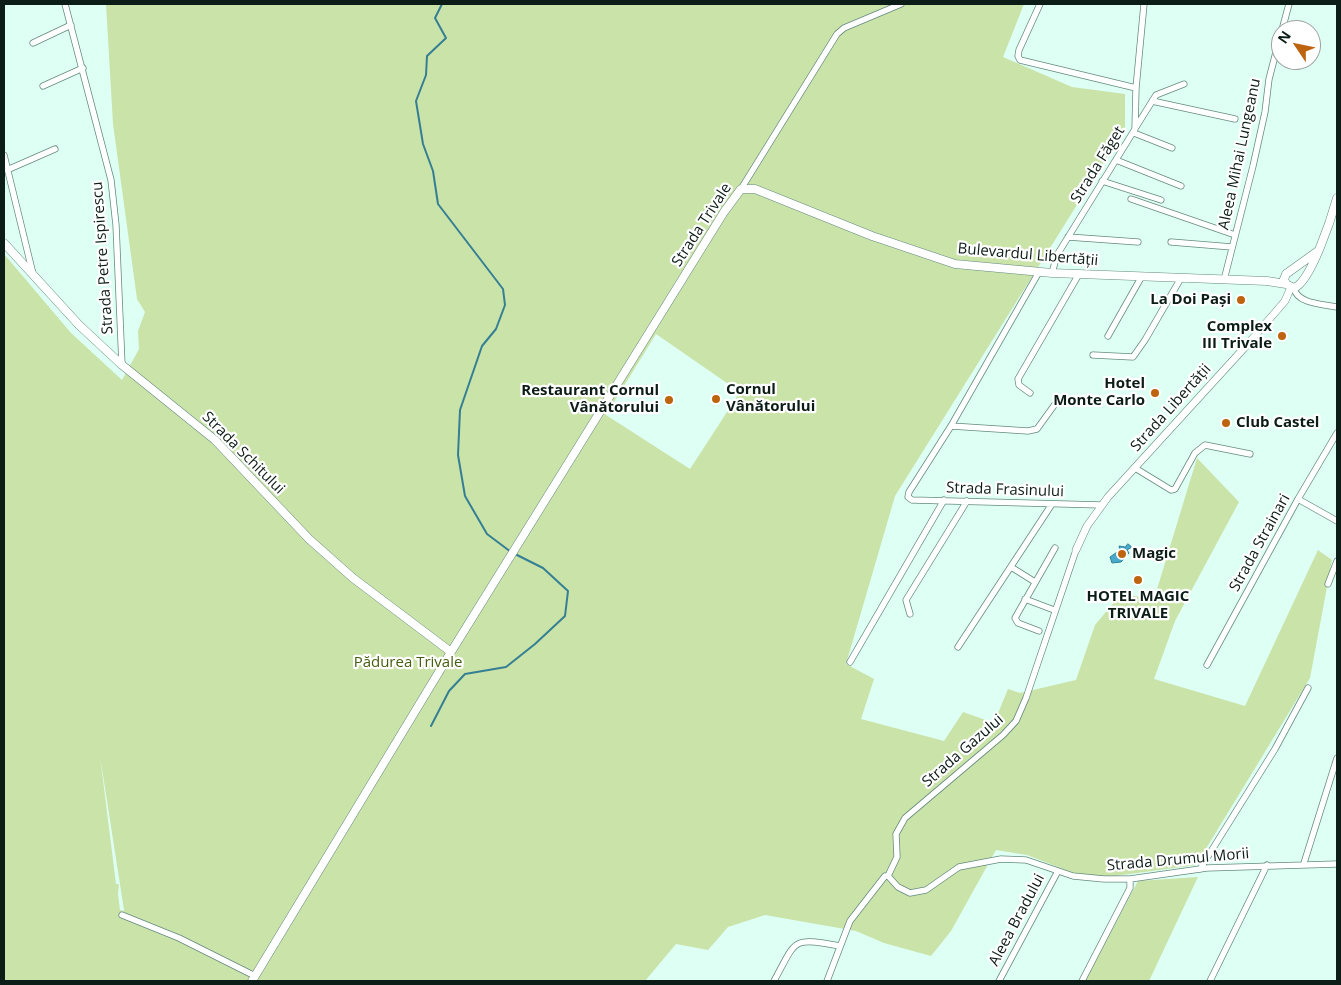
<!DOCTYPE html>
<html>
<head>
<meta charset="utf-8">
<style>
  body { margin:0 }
  #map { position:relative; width:1341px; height:985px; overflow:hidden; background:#defff4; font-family:"Open Sans",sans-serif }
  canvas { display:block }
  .frame { position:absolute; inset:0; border:5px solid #0c1c17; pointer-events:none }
  .north { position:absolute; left:1271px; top:20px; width:50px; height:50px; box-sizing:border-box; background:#fff; border:1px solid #9ea4a2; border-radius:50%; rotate:304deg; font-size:14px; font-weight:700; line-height:20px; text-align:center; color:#0c1c17 }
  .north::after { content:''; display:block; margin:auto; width:18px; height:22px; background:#be630e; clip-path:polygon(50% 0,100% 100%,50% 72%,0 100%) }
</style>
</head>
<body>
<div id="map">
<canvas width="1341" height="985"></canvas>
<div class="frame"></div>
<div class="north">N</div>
</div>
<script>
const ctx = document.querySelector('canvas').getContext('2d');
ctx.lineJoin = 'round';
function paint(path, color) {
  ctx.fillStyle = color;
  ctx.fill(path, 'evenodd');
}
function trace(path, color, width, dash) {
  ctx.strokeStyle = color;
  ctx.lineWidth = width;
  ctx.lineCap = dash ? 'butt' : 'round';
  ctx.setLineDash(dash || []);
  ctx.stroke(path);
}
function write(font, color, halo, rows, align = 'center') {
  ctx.font = font + ' "Open Sans",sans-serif';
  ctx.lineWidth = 4.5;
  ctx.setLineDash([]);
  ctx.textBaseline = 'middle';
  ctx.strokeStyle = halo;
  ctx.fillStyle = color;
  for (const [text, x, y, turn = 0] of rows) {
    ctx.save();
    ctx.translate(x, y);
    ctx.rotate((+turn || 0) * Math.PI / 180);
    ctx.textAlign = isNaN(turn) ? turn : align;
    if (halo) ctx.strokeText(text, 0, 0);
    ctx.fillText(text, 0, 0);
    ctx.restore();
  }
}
paint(new Path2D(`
  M 106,4 L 1024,4 L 1003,57 L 1072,87 L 1125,94 L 1125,128 L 895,496 L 846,664 L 874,679 L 861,719 L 944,741 L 963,712 L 994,723 L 1008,689 L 1020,693 L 1076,680 L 1095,625 L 1121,594 L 1154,599 L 1197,458 L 1239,502 L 1175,621 L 1154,679 L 1245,706 L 1318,550 L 1332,560 L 1310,678 L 1196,865 L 1100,878 L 1076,874 L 1027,855 L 996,850 L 951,931 L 931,956 L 884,943 L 856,931 L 765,915 L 728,927 L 708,950 L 676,944 L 645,981 L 4,981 L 4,254 L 71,333 L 122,380 L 139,349 L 138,331 L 145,312 L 137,299 L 113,124 ZM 656,334 L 740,392 L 690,469 L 606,415 ZM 100,756 L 124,910 L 124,911 L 120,910 L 118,894 L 119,884 L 116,884 Z
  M 1198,877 L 1149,981 L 1085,981 L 1138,881 Z`), '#cae3a8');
const water = new Path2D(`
  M 1128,544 L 1132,547 L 1127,550 L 1129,553 L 1121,562 L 1112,563 L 1110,557 L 1120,550 L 1119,546 L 1125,547 Z`);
paint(water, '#47aaca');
trace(water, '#357f94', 1);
trace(new Path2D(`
  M 442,4 L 435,18 L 446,38 L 427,56 L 426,75 L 416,101 L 423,144 L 433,171 L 438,204 L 503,289 L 505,305 L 496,329 L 482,346 L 460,410 L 458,455 L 465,496 L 487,534 L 511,552
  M 431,726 L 449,691 L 465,674 L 506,667 L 535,644 L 565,616 L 568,591 L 543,568 L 515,554`), '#357f94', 2);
const minor = new Path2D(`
  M 65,4 L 111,180 L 116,225 L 122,365
  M 1040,4 L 1019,50 L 1018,56 L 1020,60 L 1136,88
  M 1282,30 L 1289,4
  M 33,43 L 71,25
  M 43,86 L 83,68
  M 1152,101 L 1235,119
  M 1136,127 L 1156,95 L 1184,84
  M 1134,133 L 1172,148
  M 4,155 L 33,274
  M 1116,160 L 1181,186
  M 7,170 L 55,149
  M 1102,181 L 1161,200
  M 741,189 L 837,34 L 844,28 L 901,4
  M 1131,199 L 1235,235
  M 1068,237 L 1138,242
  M 1171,242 L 1232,247
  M 1039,272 L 951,426 L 909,492 L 908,497 L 912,500 L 1102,505
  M 1052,273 L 1057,255 L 1135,129 L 1136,88 L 1144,4
  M 1224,280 L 1253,166 L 1265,112 L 1269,79 L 1281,33
  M 1294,288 C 1297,304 1323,304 1337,307
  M 1108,336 L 1142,276
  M 1093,355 L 1133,357 L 1145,340 L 1181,278
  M 1030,393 L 1019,385 L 1018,379 L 1079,274
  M 951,426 L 1028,431 L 1037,429 L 1058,400
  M 1135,468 L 1171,490 L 1175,489 L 1195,453 L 1205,445 L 1250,454
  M 1298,499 L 1337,521
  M 1011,567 L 1035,582
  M 1328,584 L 1337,561
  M 1025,599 L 1054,610
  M 910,614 L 906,600 L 967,501
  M 1039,631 L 1018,623 L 1015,618 L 1055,548
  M 958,647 L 1052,504
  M 850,662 L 944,500
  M 1207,665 L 1298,499 L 1337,433
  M 1304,863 L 1337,758
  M 1200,869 L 1275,749 L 1308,688
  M 888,876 L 898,887 L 910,893 L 926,890 L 959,867 L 1001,859 L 1026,860 L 1073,876 L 1104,879 L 1130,879 L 1207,868 L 1337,864
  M 888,876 L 897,857 L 896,834 L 905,818 L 1003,735 L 1016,721 L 1026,698 L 1076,550
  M 122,915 L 179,938 L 255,976
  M 774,981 C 797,939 791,937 840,946
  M 827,981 L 850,921 L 885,876 L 888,876
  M 999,981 L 1058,871
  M 1082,981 L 1130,888 L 1130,879
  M 1210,981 L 1267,865`);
const tertiary = new Path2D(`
  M 1076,550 L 1087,526 L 1108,497 L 1246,346 L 1285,301 L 1291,287`);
const secondary = new Path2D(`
  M 4,243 L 79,325 L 122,365 L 215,440 L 309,539 L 353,578 L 451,652
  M 1318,251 L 1286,274 L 1284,279 L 1286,284 L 1294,288 C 1311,282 1332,216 1337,198
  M 252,981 L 451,652 L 724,212 L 741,189 L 755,189 L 872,236 L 955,264 L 1052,273 L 1267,281 L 1286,284`);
trace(minor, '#648a7f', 7);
trace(tertiary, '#648a7f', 8);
trace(secondary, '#648a7f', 9);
trace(minor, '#fff', 5.5);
trace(tertiary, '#fff', 7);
trace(secondary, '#fff', 8);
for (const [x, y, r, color] of [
  [1241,300,5,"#be630e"],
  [1282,336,5,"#be630e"],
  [1155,393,5,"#be630e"],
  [716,399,5,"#be630e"],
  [669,400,5,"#be630e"],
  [1226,423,5,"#be630e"],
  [1122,554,5,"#be630e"],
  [1138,580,5,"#be630e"]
]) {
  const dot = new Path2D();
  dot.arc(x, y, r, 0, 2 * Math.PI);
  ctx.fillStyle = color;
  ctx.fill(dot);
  trace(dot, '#fff', 2);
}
write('15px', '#0c1c17', '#fff', [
  ["Aleea Mihai Lungeanu",1240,154,-78],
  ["Strada Făget",1098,165,-58],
  ["Strada Trivale",702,225,-57],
  ["Bulevardul Libertății",1028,255,5],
  ["Strada Petre Ispirescu",103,258,-94],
  ["Strada Libertății",1171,408,-48],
  ["Strada Schitului",243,453,45],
  ["Strada Frasinului",1005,490,2],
  ["Strada Strainari",1260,543,-61],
  ["Strada Gazului",963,751,-41],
  ["Strada Drumul Morii",1178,860,-5],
  ["Aleea Bradului",1017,920,-62]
]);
write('bold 15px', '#0c1c17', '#fff', [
  ["La Doi Pași",1231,300],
  ["Complex",1272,327],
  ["III Trivale",1272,344],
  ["Hotel",1145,384],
  ["Monte Carlo",1145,401],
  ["Cornul",726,390,"left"],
  ["Vânătorului",726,407,"left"],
  ["Restaurant Cornul",659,391],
  ["Vânătorului",659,408],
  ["Club Castel",1236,423,"left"],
  ["Magic",1132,554,"left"],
  ["HOTEL MAGIC",1138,597,"center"],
  ["TRIVALE",1138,614,"center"]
], 'right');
write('15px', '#455e0f', '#fff', [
  ["Pădurea Trivale",408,663]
]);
</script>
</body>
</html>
